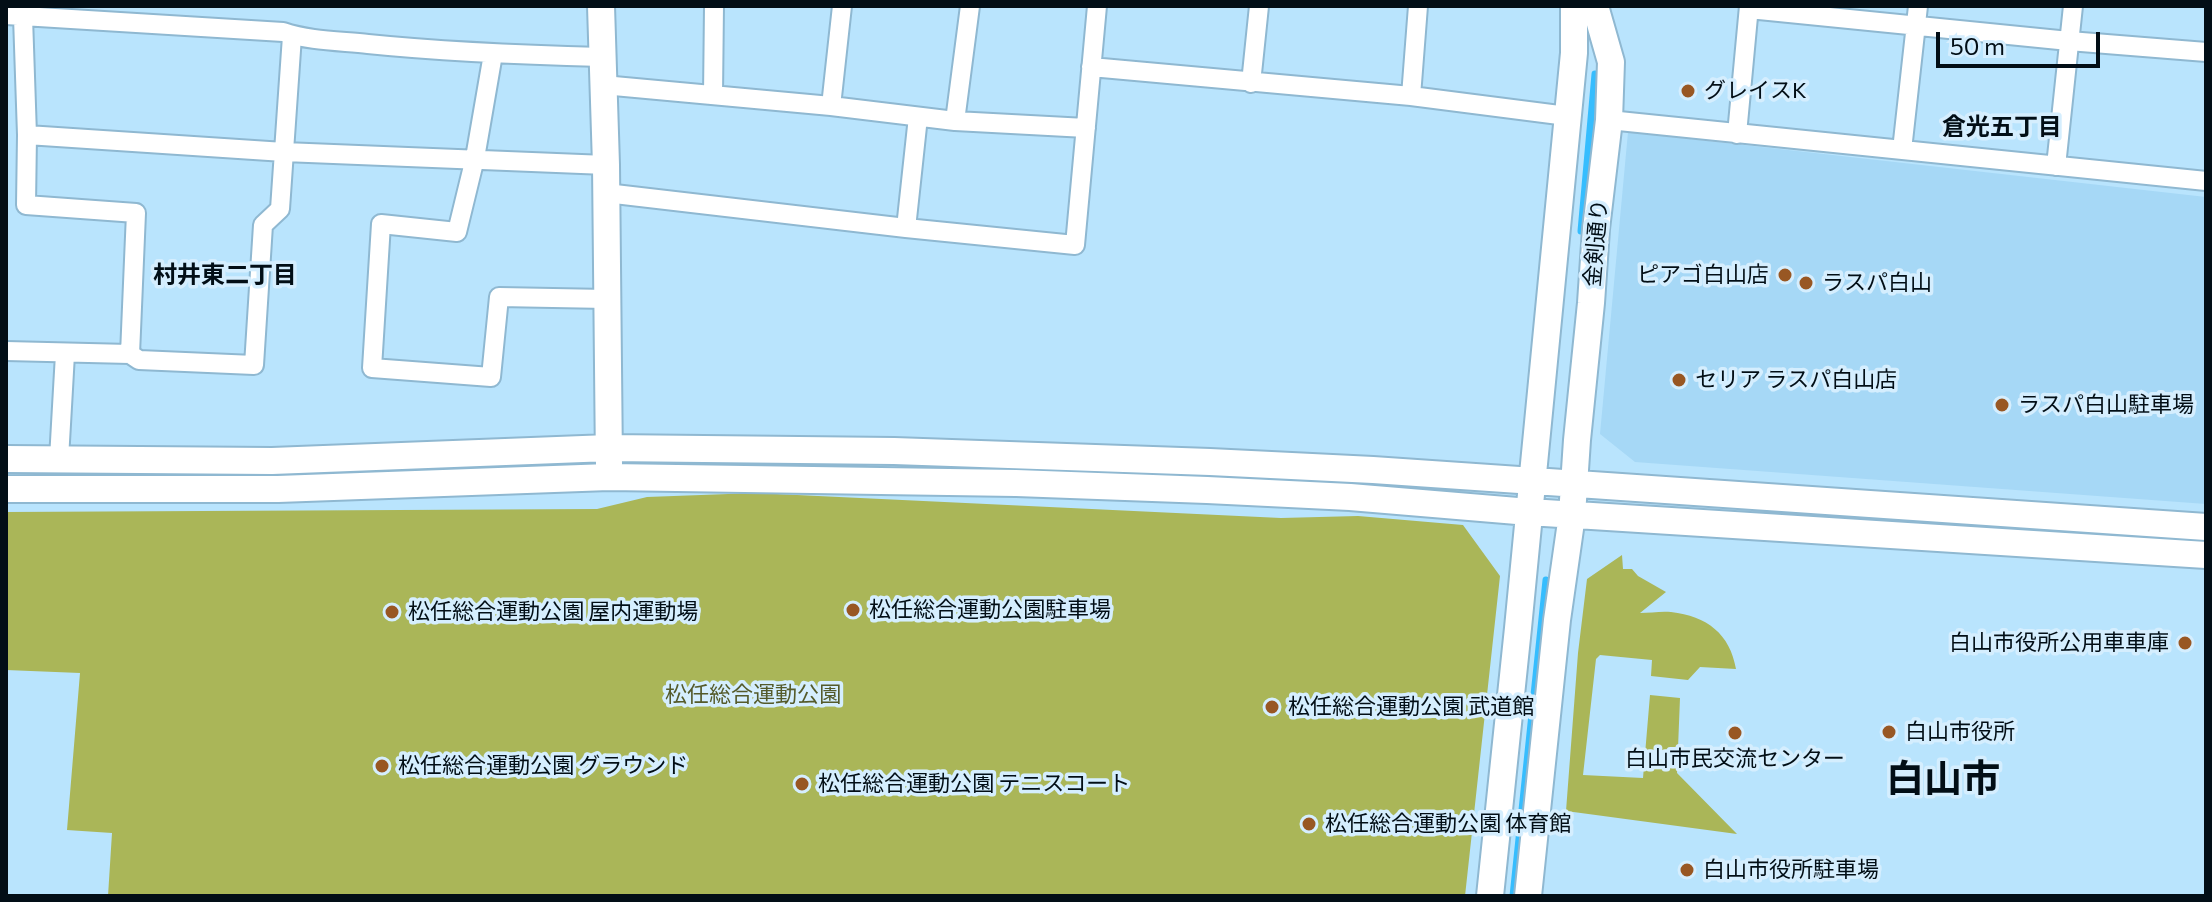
<!DOCTYPE html>
<html>
<head>
<meta charset="utf-8">
<style>
  body { margin:0 }
  #map { position:relative; width:2212px; height:902px; overflow:hidden; background:#b9e4fd; font-family:Commissioner,sans-serif }
  canvas { display:block }
  .frame { position:absolute; inset:0; border:8px solid #020e16; pointer-events:none }
  .scale { position:absolute; left:1936px; top:32px; width:164px; height:36px; box-sizing:border-box; border:4px solid #020e16; border-top:0; padding-left:10px; font-size:24px; line-height:28px; white-space:nowrap; color:#020e16; -webkit-text-stroke:6px #d5eefe; paint-order:stroke }
</style>
</head>
<body>
<div id="map">
<canvas width="2212" height="902"></canvas>
<div class="frame"></div>
<div class="scale">50 m</div>
</div>
<script>
const ctx = document.querySelector('canvas').getContext('2d');
ctx.lineJoin = 'round';
function paint(path, color) {
  ctx.fillStyle = color;
  ctx.fill(path, 'evenodd');
}
function trace(path, color, width, dash) {
  ctx.strokeStyle = color;
  ctx.lineWidth = width;
  ctx.lineCap = dash ? 'butt' : 'round';
  ctx.setLineDash(dash || []);
  ctx.stroke(path);
}
function write(font, color, halo, rows, align = 'center') {
  ctx.font = font + ' Commissioner,"Noto Sans JP",sans-serif';
  ctx.lineWidth = 7;
  ctx.setLineDash([]);
  ctx.textBaseline = 'middle';
  ctx.strokeStyle = halo;
  ctx.fillStyle = color;
  for (const [text, x, y, turn = 0] of rows) {
    ctx.save();
    ctx.translate(x, y);
    ctx.rotate((+turn || 0) * Math.PI / 180);
    ctx.textAlign = isNaN(turn) ? turn : align;
    if (halo) ctx.strokeText(text, 0, 0);
    ctx.fillText(text, 0, 0);
    ctx.restore();
  }
}
paint(new Path2D(`
  M 1628,132 L 2206,197 L 2206,504 L 1635,462 L 1600,434 Z`), '#a6d8f6');
paint(new Path2D(`
  M 755,493 L 1281,518 L 1358,516 L 1463,525 L 1500,576 L 1465,896 L 108,896 L 112,833 L 67,830 L 80,673 L 6,670 L 6,512 L 597,509 L 647,497 Z
  M 1622,555 L 1623,569 L 1632,569 L 1638,576 L 1666,592 L 1640,613 C 1650,613 1661,611 1671,612 C 1707,616 1730,634 1736,669 L 1700,667 L 1688,680 L 1651,676 L 1652,660 L 1600,655 L 1596,659 L 1583,775 L 1643,778 L 1650,695 L 1680,698 L 1677,773 L 1737,834 L 1566,811 L 1578,653 L 1587,579 Z`), '#aab658');
trace(new Path2D(`
  M 1581,231 L 1595,74
  M 1513,896 L 1546,580`), '#36bdfe', 7);
const street = new Path2D(`
  M 1749,9 L 2069,41 L 2206,52
  M 6,15 L 283,32 C 309,41 341,41 368,44 C 446,52 524,55 602,57
  M 23,17 L 27,135 L 26,205 L 136,213 L 130,354
  M 493,54 L 475,158 L 457,232 L 381,224 L 372,368 L 491,377 L 499,297 L 607,299
  M 1091,67 L 1411,96 L 1567,116
  M 1251,83 L 1259,6
  M 603,85 L 831,106 L 955,121 L 1086,128
  M 713,95 L 714,6
  M 1411,96 L 1418,6
  M 831,106 L 842,6
  M 1609,120 L 2206,181
  M 955,121 L 970,6
  M 1737,134 L 1749,6
  M 27,135 L 284,152 L 606,165
  M 1902,150 L 1918,6
  M 2056,166 L 2073,6
  M 606,193 L 906,228 L 1075,245 L 1097,6
  M 906,228 L 918,117
  M 6,351 L 130,354 L 139,360 L 254,365 L 263,225 L 280,209 L 292,36
  M 59,459 L 65,354`);
const secondary = new Path2D(`
  M 601,6 L 606,165 L 609,465
  M 6,459 L 272,461 L 609,448 L 894,451 L 1210,462 L 1373,470 L 2206,527
  M 6,489 L 278,489 L 609,477 L 1016,483 L 1207,490 L 1350,497 L 1529,512 L 2206,555
  M 1490,896 L 1518,628 L 1574,53 L 1574,6
  M 1528,896 L 1557,620 L 1572,515 L 1577,440 L 1591,303 L 1596,229 L 1609,120 L 1611,62 L 1595,6`);
trace(street, '#8fb8d1', 22);
trace(secondary, '#8fb8d1', 30);
trace(street, '#fff', 18);
trace(secondary, '#fff', 26);
for (const [x, y, r, color] of [
  [1688,91,8,"#985723"],
  [1785,275,8,"#985723"],
  [1806,283,8,"#985723"],
  [1679,380,8,"#985723"],
  [2002,405,8,"#985723"],
  [853,610,8,"#985723"],
  [392,612,8,"#985723"],
  [2185,643,8,"#985723"],
  [1272,707,8,"#985723"],
  [1889,732,8,"#985723"],
  [1735,733,8,"#985723"],
  [382,766,8,"#985723"],
  [802,784,8,"#985723"],
  [1309,824,8,"#985723"],
  [1687,870,8,"#985723"]
]) {
  const dot = new Path2D();
  dot.arc(x, y, r, 0, 2 * Math.PI);
  ctx.fillStyle = color;
  ctx.fill(dot);
  trace(dot, '#d5eefe', 3);
}
write('22px', '#020e16', '#d5eefe', [
  ["グレイスK",1704,91],
  ["ピアゴ白山店",1769,275,"right"],
  ["ラスパ白山",1822,283],
  ["セリア ラスパ白山店",1695,380],
  ["ラスパ白山駐車場",2018,405],
  ["松任総合運動公園駐車場",869,610],
  ["松任総合運動公園 屋内運動場",408,612],
  ["白山市役所公用車車庫",2169,643,"right"],
  ["松任総合運動公園 武道館",1288,707],
  ["白山市役所",1905,732],
  ["白山市民交流センター",1735,759,"center"],
  ["松任総合運動公園 グラウンド",398,766],
  ["松任総合運動公園 テニスコート",818,784],
  ["松任総合運動公園 体育館",1325,824],
  ["白山市役所駐車場",1703,870]
], 'left');
write('22px', '#020e16', '#d5eefe', [
  ["金剣通り",1596,243,-85]
]);
write('22px', '#545a2a', '#d5eefe', [
  ["松任総合運動公園",753,695]
]);
write('bold 24px', '#020e16', '#d5eefe', [
  ["倉光五丁目",2002,127],
  ["村井東二丁目",225,275]
]);
write('bold 38px', '#020e16', '#d5eefe', [
  ["白山市",1943,779]
]);
</script>
</body>
</html>
